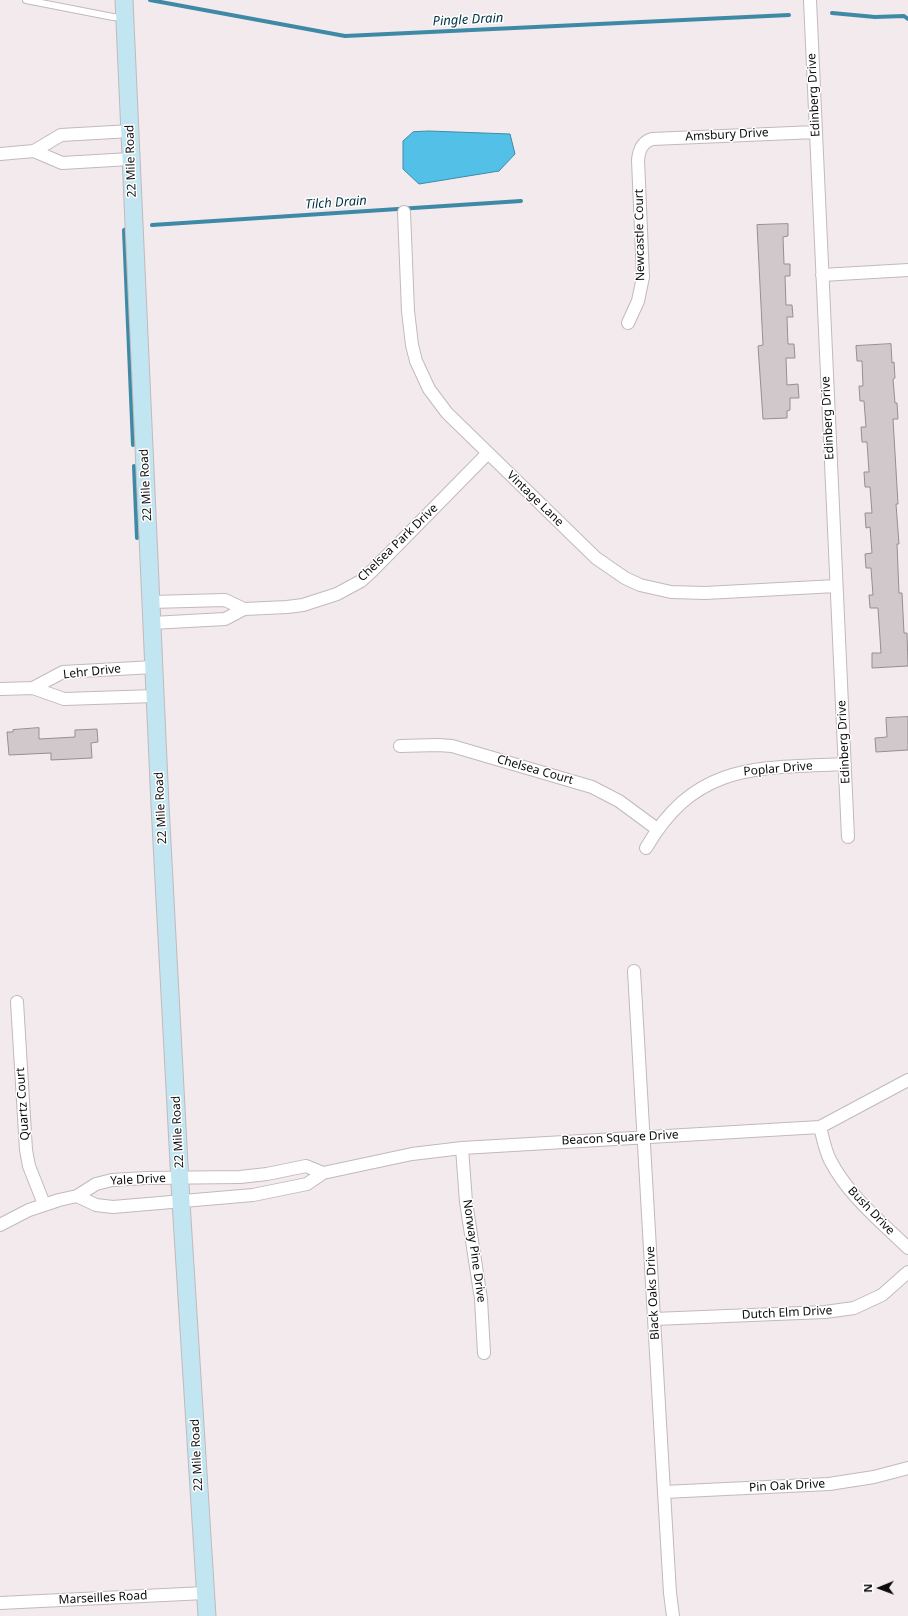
<!DOCTYPE html>
<html>
<head>
<meta charset="utf-8">
<style>
  body { margin:0 }
  #map { position:relative; width:908px; height:1616px; overflow:hidden; background:#f3eaed; font-family:"Noto Sans",sans-serif }
  canvas { display:block }
  .north { position:absolute; left:860px; top:1568px; width:40px; height:40px; -webkit-text-stroke:3px #fff; paint-order:stroke; rotate:269deg; font-size:11px; font-weight:700; line-height:16px; text-align:center; color:#0e0b0c }
  .north::after { content:''; display:block; margin:auto; width:14px; height:18px; background:#0e0b0c; clip-path:polygon(50% 0,100% 100%,50% 72%,0 100%) }
</style>
</head>
<body>
<div id="map">
<canvas width="908" height="1616"></canvas>
<div class="north">N</div>
</div>
<script>
const ctx = document.querySelector('canvas').getContext('2d');
ctx.lineJoin = 'round';
function paint(path, color) {
  ctx.fillStyle = color;
  ctx.fill(path, 'evenodd');
}
function trace(path, color, width, dash) {
  ctx.strokeStyle = color;
  ctx.lineWidth = width;
  ctx.lineCap = dash ? 'butt' : 'round';
  ctx.setLineDash(dash || []);
  ctx.stroke(path);
}
function write(font, color, halo, rows, align = 'center') {
  ctx.font = font + ' "Noto Sans",sans-serif';
  ctx.lineWidth = 3;
  ctx.setLineDash([]);
  ctx.textBaseline = 'middle';
  ctx.strokeStyle = halo;
  ctx.fillStyle = color;
  for (const [text, x, y, turn = 0] of rows) {
    ctx.save();
    ctx.translate(x, y);
    ctx.rotate((+turn || 0) * Math.PI / 180);
    ctx.textAlign = isNaN(turn) ? turn : align;
    if (halo) ctx.strokeText(text, 0, 0);
    ctx.fillText(text, 0, 0);
    ctx.restore();
  }
}
const water = new Path2D(`
  M 429,131 L 510,134 L 515,154 L 499,171 L 419,184 L 403,169 L 403,141 L 413,132 Z`);
paint(water, '#53c0e8');
trace(water, '#3e8aa6', 1);
trace(new Path2D(`
  M 150,0 L 345,36 L 789,15
  M 832,13 L 875,17 L 904,16 L 908,19
  M 152,225 L 521,201
  M 126,229 L 124,230 L 133,445
  M 134,466 L 137,538`), '#3e8aa6', 4);
const building = new Path2D(`
  M 788,224 L 788,236 L 783,237 L 784,264 L 790,264 L 790,276 L 785,276 L 786,305 L 792,305 L 793,317 L 787,317 L 788,344 L 794,344 L 795,358 L 786,358 L 787,385 L 798,384 L 799,398 L 790,398 L 790,410 L 787,411 L 787,418 L 763,419 L 758,346 L 763,345 L 757,225 Z
  M 891,344 L 892,363 L 894,362 L 895,378 L 893,379 L 895,403 L 897,403 L 898,419 L 893,419 L 898,504 L 896,504 L 899,544 L 897,544 L 899,593 L 902,593 L 904,633 L 907,633 L 908,666 L 872,668 L 872,653 L 881,653 L 878,608 L 870,608 L 869,595 L 873,595 L 871,568 L 866,568 L 865,554 L 872,553 L 870,527 L 866,528 L 865,513 L 872,513 L 870,487 L 865,487 L 864,472 L 869,472 L 867,442 L 862,442 L 861,427 L 866,427 L 864,401 L 860,401 L 859,386 L 863,386 L 862,361 L 857,361 L 856,346 Z
  M 908,717 L 908,750 L 876,752 L 875,738 L 887,737 L 886,718 Z
  M 39,728 L 39,739 L 75,737 L 75,730 L 97,729 L 98,742 L 91,743 L 92,758 L 51,760 L 51,753 L 9,755 L 7,732 L 13,732 L 13,730 Z`);
paint(building, '#d0c8ca');
trace(building, '#968e91', 1);
const lane = new Path2D(`
  M 26,0 L 113,17 L 124,18`);
const street = new Path2D(`
  M 810,0 L 848,837
  M 34,151 L 61,135 L 131,131
  M 0,154 L 34,151 L 62,163 L 130,159
  M 404,212 L 408,311 L 412,345 L 416,361 L 429,389 L 447,413 L 596,558 L 625,578 L 640,585 L 671,592 L 705,593 L 836,586
  M 822,275 L 908,270
  M 628,323 L 638,301 L 643,277 L 638,160 C 639,150 642,142 652,139 L 816,132
  M 151,602 L 225,600 L 244,609
  M 152,623 L 225,619 L 244,609 L 287,607 L 303,605 L 337,594 L 361,581 L 372,571 L 488,453
  M 33,688 L 63,672 L 154,667
  M 0,689 L 33,688 L 64,699 L 155,696
  M 400,746 L 438,745 L 452,746 L 592,787 L 619,801 L 657,829
  M 646,848 C 696,762 757,768 845,764
  M 634,971 L 664,1492 L 670,1593 L 673,1616
  M 17,1002 L 26,1150 L 29,1166 L 44,1204
  M 820,1127 C 823,1138 825,1150 830,1160 C 848,1195 880,1221 908,1248
  M 462,1148 L 466,1202 L 481,1299 L 484,1353
  M 77,1196 L 96,1205 L 113,1207 L 253,1195 L 307,1184 L 323,1173 L 412,1154 L 462,1148 L 820,1127 L 908,1080
  M 0,1225 L 29,1210 L 59,1200 L 77,1196 L 96,1184 L 112,1180 L 146,1178 L 240,1177 L 267,1174 L 306,1166 L 323,1173
  M 654,1319 L 825,1312 L 854,1308 L 882,1295 L 908,1272
  M 664,1492 L 829,1484 L 874,1477 L 908,1468
  M 0,1603 L 205,1593`);
const secondary = new Path2D(`
  M 124,0 L 160,805 L 181,1202 L 207,1616`);
trace(lane, '#c2b9bc', 8);
trace(street, '#c2b9bc', 14);
trace(secondary, '#c2b9bc', 19);
trace(lane, '#fff', 6);
trace(street, '#fff', 12);
trace(secondary, '#c1e5f1', 17);
write('12px', '#0e0b0c', '#fff', [
  ["Edinberg Drive",814,95,-93],
  ["Amsbury Drive",727,135,-3],
  ["22 Mile Road",131,161,-92],
  ["Newcastle Court",640,235,-91],
  ["Edinberg Drive",828,418,-93],
  ["22 Mile Road",146,485,-93],
  ["Vintage Lane",535,499,44],
  ["Chelsea Park Drive",398,543,-44],
  ["Lehr Drive",92,672,-6],
  ["Edinberg Drive",844,742,-93],
  ["Poplar Drive",778,769,-5],
  ["Chelsea Court",535,770,16],
  ["22 Mile Road",161,808,-93],
  ["Quartz Court",23,1104,-94],
  ["22 Mile Road",178,1132,-93],
  ["Beacon Square Drive",620,1138,-3],
  ["Yale Drive",138,1180,-3],
  ["Bush Drive",871,1211,46],
  ["Norway Pine Drive",474,1251,82],
  ["Black Oaks Drive",653,1293,-93],
  ["Dutch Elm Drive",787,1313,-3],
  ["22 Mile Road",197,1455,-93],
  ["Pin Oak Drive",787,1486,-3],
  ["Marseilles Road",103,1598,-3]
]);
write('italic 13px', '#003445', '#fff', [
  ["Pingle Drain",468,20,-3],
  ["Tilch Drain",336,203,-4]
]);
</script>
</body>
</html>
